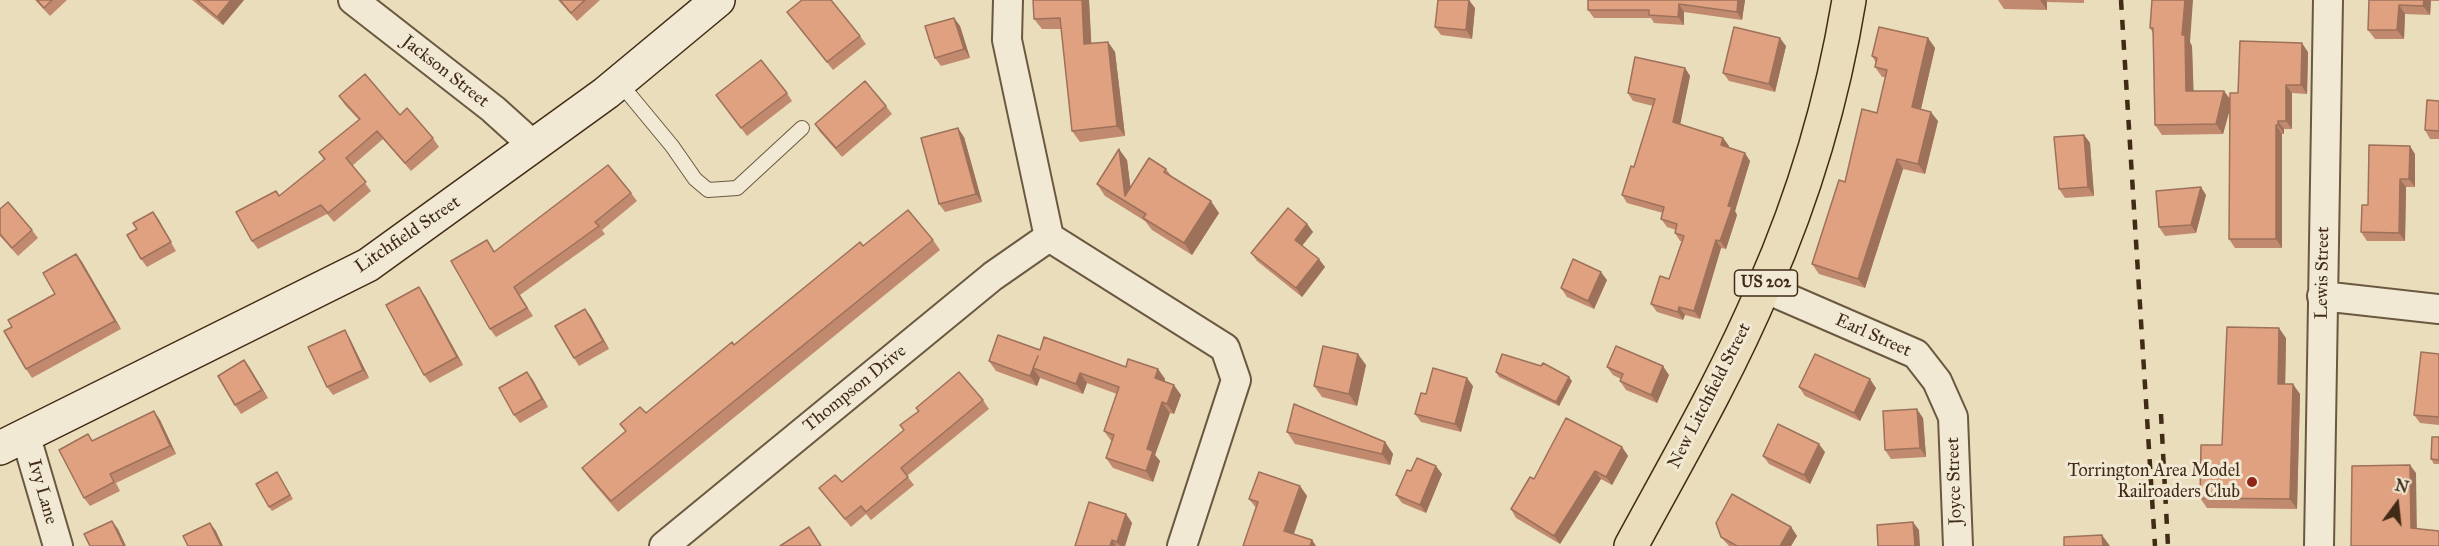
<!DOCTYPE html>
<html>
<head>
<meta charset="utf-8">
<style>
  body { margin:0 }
  #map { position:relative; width:2439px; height:546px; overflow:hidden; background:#eaddbb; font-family:"IM FELL Great Primer",serif }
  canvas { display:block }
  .north { position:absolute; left:2367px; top:474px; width:60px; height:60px; -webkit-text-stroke:4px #f1e9d3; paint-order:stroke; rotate:15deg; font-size:16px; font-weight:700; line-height:24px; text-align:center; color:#412b17 }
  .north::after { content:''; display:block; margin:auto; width:21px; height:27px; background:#412b17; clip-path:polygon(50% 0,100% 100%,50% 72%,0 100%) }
</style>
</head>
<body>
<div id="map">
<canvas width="2439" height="546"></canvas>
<div class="north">N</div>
</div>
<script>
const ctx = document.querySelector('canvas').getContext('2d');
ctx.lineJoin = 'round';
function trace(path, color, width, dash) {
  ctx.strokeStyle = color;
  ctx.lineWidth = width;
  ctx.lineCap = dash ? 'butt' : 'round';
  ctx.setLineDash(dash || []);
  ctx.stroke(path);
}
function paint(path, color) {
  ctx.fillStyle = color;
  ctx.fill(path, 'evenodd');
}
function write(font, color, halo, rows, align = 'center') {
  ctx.font = font + ' "IM FELL Great Primer",serif';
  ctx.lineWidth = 6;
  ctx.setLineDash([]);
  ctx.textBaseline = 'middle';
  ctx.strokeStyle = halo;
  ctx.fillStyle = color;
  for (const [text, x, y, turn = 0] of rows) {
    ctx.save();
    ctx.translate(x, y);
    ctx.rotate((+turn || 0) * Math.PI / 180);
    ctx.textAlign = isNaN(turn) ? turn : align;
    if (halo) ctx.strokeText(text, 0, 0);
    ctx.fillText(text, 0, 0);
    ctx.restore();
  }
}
const lane = new Path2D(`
  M 619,82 L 672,146 L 695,179 L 708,190 L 737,188 L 802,128`);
const street = new Path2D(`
  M 353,0 L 493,109 L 534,146
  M 1008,0 L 1007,40 L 1049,237
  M 1764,288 L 1916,354 L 1937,381 L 1953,417 L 1958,546
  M 2322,296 L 2439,309
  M 26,437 L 58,546
  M 664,546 L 993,276 L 1049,237 L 1225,348 L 1236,380 L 1182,546
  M 2319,546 L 2328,0`);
const secondary = new Path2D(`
  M 0,448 L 368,265 L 606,93 L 718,0`);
const highway = new Path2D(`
  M 1631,546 C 1677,461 1726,377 1764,287 C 1804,196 1833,98 1849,0`);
trace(lane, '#6b5840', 16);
trace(street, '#6b5840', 32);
trace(secondary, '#412b17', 36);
trace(highway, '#412b17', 36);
trace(lane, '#f1e9d3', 14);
trace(street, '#f1e9d3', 28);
trace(secondary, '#f1e9d3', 33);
trace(highway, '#eaddbb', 33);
trace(new Path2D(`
  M 2121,0 L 2155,546
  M 2161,414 L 2168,546`), '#412b17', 4.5, [10, 10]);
paint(new Path2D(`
  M 35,0 L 67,0 L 50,16 Z
  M 192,0 L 244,0 L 223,25 Z
  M 558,0 L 600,0 L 577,21 Z
  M 1033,0 L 1089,0 L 1091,43 L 1108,42 L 1115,52 L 1125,136 L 1080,142 L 1072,131 L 1061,29 L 1042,29 L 1034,19 Z
  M 1588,0 L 1745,0 L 1742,20 L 1684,12 L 1684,25 L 1654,23 L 1651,18 L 1594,18 L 1588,10 Z
  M 1998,0 L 2084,0 L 2084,3 L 2047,2 L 2047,10 L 2004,9 Z
  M 2152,0 L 2192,46 L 2193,91 L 2224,91 L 2230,99 L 2238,93 L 2308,52 L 2307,94 L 2292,93 L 2292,129 L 2284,129 L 2284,134 L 2282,134 L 2282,248 L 2235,248 L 2229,239 L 2230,108 L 2223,134 L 2162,135 L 2155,125 L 2153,33 L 2150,28 Z
  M 2369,0 L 2439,0 L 2439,1 L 2431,1 L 2430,15 L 2405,14 L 2404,39 L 2375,39 L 2368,30 Z
  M 1475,8 L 1472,39 L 1441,35 L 1435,27 Z
  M 787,12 L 860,36 L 866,44 L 833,70 Z
  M 954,18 L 960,26 L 970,58 L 941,66 L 935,58 Z
  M 1928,38 L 1935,48 L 1921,109 L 1938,121 L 1925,174 L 1903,169 L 1865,288 L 1819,274 L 1812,264 L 1845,182 L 1877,113 L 1885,77 L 1882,77 L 1875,67 L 1876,63 L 1872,56 Z
  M 1786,46 L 1775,92 L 1729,81 L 1723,73 Z
  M 1685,68 L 1690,76 L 1680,125 L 1723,138 L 1729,146 L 1728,147 L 1750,161 L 1735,211 L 1737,215 L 1726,249 L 1721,248 L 1700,319 L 1685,315 L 1683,320 L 1657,312 L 1651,304 L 1669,279 L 1682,241 L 1680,241 L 1675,233 L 1676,230 L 1667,227 L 1661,219 L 1663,213 L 1627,203 L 1622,195 L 1634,167 L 1653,106 L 1633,101 L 1628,93 Z
  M 787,93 L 792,101 L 747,136 L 716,95 Z
  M 339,96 L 400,115 L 433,138 L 439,147 L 411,171 L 383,139 L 352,166 L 371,191 L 334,222 L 327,214 L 258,249 L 252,241 L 276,191 L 280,196 L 324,160 L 319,152 L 359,120 L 345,105 Z
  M 2439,101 L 2439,139 L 2430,139 L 2425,130 Z
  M 886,106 L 892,114 L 842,157 L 820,132 L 815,124 Z
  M 2084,135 L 2090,143 L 2094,196 L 2065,198 L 2059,189 Z
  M 964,137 L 982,202 L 945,212 L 939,204 Z
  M 2415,154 L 2415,187 L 2406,187 L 2405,241 L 2367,241 L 2361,232 L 2368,205 Z
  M 1127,160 L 1130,187 L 1166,169 L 1172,177 L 1219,213 L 1192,255 L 1152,230 L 1145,221 L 1105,196 L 1097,184 Z
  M 631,193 L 637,201 L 602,230 L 605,234 L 520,295 L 533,316 L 496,337 L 490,329 L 495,251 Z
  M 2206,195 L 2196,233 L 2165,236 L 2159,227 Z
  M 0,209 L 32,230 L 38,238 L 18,256 L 0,236 Z
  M 153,212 L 176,251 L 147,267 L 141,259 Z
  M 1307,224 L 1313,232 L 1302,246 L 1325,267 L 1302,297 L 1257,261 L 1251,253 Z
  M 933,240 L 940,250 L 618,512 L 589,478 L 582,468 L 626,432 L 620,424 L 646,413 L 863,246 Z
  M 76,254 L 82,262 L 121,329 L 32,378 L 26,369 L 55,294 Z
  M 1607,280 L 1594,309 L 1567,297 L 1561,288 Z
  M 425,296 L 463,365 L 430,383 L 424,375 Z
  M 585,309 L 591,317 L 609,349 L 579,366 L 574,358 Z
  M 2286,338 L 2285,384 L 2300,394 L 2297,509 L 2207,508 L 2200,498 L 2222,445 Z
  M 350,339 L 369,378 L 333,395 L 327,387 Z
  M 1040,350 L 1126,367 L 1158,369 L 1165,379 L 1165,381 L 1181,395 L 1174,414 L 1170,413 L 1155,455 L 1160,461 L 1153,482 L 1113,468 L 1106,458 L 1112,442 L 1104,431 L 1117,394 L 1087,383 L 1083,394 L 1040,378 L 1037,386 L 996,371 L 989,361 Z
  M 2439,354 L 2439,425 L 2420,423 L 2414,415 Z
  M 244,360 L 268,398 L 241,414 L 235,405 Z
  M 1366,365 L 1357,406 L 1322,397 L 1314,386 Z
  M 1607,367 L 1669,375 L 1657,403 L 1626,390 L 1620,381 L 1621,379 L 1613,375 Z
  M 527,372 L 548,407 L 520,423 L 514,415 Z
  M 1496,372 L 1572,381 L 1559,406 L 1499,377 Z
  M 1473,386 L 1461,432 L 1421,422 L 1415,414 L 1426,394 Z
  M 1799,387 L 1876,388 L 1860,421 L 1805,396 Z
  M 983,400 L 989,409 L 907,476 L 914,485 L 871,520 L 866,514 L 851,527 L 819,488 L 842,482 L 904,431 L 900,425 Z
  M 154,411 L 160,420 L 176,454 L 116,483 L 120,491 L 90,506 L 84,498 L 88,434 L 93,441 Z
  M 1923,418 L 1926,457 L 1891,459 L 1885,450 Z
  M 1287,432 L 1385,442 L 1393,454 L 1390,465 L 1295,444 Z
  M 2439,437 L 2439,464 L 2434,464 L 2431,459 Z
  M 1622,447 L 1628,456 L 1612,485 L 1601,479 L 1560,544 L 1516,518 L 1511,509 L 1534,479 Z
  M 1825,452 L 1810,484 L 1769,464 L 1763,456 Z
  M 1411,471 L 1442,474 L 1426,513 L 1402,503 L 1396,495 Z
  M 277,472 L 293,499 L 272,511 L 269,507 Z
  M 1300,486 L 1307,496 L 1294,534 L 1312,540 L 1316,546 L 1243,546 L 1256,508 L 1249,499 Z
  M 1126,514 L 1132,523 L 1125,546 L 1075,546 Z
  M 1791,527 L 1797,536 L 1791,546 L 1729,546 L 1721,537 Z`), '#c18a6f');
paint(new Path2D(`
  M 231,0 L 244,0 L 223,25 L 217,17 Z
  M 1082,0 L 1089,0 L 1092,55 L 1084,44 Z
  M 1469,0 L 1475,8 L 1472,39 L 1466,30 Z
  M 1738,0 L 1745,0 L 1742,20 L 1737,12 Z
  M 2040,0 L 2046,0 L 2047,2 L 2047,10 Z
  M 2185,0 L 2193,0 L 2190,42 L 2192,46 L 2194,102 L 2186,91 L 2182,35 Z
  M 2424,0 L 2430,0 L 2431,1 L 2430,15 L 2423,6 Z
  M 1679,4 L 1684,12 L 1684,25 L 1678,17 Z
  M 2399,5 L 2405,14 L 2404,39 L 2397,30 Z
  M 954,18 L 960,26 L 970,58 L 964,49 Z
  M 1780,38 L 1786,46 L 1775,92 L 1769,84 Z
  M 1928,38 L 1935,48 L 1919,117 L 1912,107 Z
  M 1108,42 L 1115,52 L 1125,136 L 1117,126 Z
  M 2302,43 L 2308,52 L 2307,94 L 2301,85 Z
  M 1685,68 L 1690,76 L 1679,130 L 1673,122 Z
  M 2286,85 L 2292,93 L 2292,129 L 2286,121 Z
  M 2224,91 L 2232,102 L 2223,134 L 2216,124 Z
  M 1931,112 L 1938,121 L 1925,174 L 1918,164 Z
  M 2278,121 L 2284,129 L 2284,134 L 2278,125 Z
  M 2276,125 L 2282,134 L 2282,248 L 2276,239 Z
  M 958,128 L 964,137 L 982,202 L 976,194 Z
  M 2084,135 L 2090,143 L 2094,196 L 2088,187 Z
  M 1723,138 L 1729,146 L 1726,153 L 1721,145 Z
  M 2410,146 L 2415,154 L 2415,187 L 2409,179 Z
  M 1119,149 L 1127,160 L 1133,206 L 1125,196 Z
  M 1745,153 L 1750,161 L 1735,211 L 1737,215 L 1726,249 L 1720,241 L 1728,206 Z
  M 1897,159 L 1903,169 L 1865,288 L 1858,279 Z
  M 2400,179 L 2406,187 L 2405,241 L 2399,233 Z
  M 2201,187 L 2206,195 L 2196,233 L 2191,225 Z
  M 1211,201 L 1219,213 L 1192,255 L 1184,243 Z
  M 153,212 L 159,220 L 176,251 L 171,242 Z
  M 1307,224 L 1313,232 L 1300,248 L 1295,240 Z
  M 1716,240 L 1721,248 L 1700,319 L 1694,311 Z
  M 76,254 L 82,262 L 121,329 L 115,321 Z
  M 1319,259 L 1325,267 L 1302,297 L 1296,288 Z
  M 1601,272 L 1607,280 L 1594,309 L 1588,301 Z
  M 419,287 L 425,296 L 463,365 L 457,357 Z
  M 1679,307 L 1685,315 L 1683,320 L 1678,312 Z
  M 585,309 L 591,317 L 609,349 L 603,341 Z
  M 2279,328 L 2286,338 L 2285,394 L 2278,384 Z
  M 345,330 L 350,339 L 369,378 L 363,370 Z
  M 1358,354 L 1366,365 L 1357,406 L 1349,394 Z
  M 1038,356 L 1033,368 L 1040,378 L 1037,386 L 1030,376 Z
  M 244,360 L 250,368 L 268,398 L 262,390 Z
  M 1663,366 L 1669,375 L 1657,403 L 1651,395 Z
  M 1158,369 L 1165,379 L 1162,388 L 1155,378 Z
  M 527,372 L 533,380 L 548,407 L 542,399 Z
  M 1080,373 L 1087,383 L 1083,394 L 1076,384 Z
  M 1569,377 L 1572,381 L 1559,406 L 1556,402 Z
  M 1467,378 L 1473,386 L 1461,432 L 1455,424 Z
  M 1870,379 L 1876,388 L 1860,421 L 1854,413 Z
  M 2293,384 L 2300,394 L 2297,509 L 2290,499 Z
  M 1174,385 L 1181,395 L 1174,414 L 1167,404 Z
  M 1162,402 L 1170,413 L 1155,455 L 1160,461 L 1153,482 L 1146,471 L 1147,449 Z
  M 1917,409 L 1923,418 L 1926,457 L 1920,448 Z
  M 154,411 L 160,420 L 176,454 L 170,446 Z
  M 1385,442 L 1393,454 L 1390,465 L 1382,454 Z
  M 1819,444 L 1825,452 L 1810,484 L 1804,475 Z
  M 1622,447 L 1628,456 L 1612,485 L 1606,477 Z
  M 2410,465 L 2416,473 L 2417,537 L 2411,528 Z
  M 1436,466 L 1442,474 L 1426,513 L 1420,505 Z
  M 1595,471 L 1601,479 L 1560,544 L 1554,536 Z
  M 1300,486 L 1307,496 L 1291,541 L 1284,531 Z
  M 1126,514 L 1132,523 L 1125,546 L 1120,546 L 1117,542 Z
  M 112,521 L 118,529 L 126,546 L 124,546 Z
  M 1913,522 L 1919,530 L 1920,546 L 1915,546 Z
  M 210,523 L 216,531 L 223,546 L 221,546 Z
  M 1791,527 L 1797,536 L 1791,546 L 1780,546 Z
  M 2102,535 L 2110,546 L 2103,546 Z
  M 1112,540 L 1116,546 L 1110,546 Z
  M 1312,540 L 1316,546 L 1310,546 Z`), '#9d715a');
const building = new Path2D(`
  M 37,0 L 52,0 L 44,8 Z
  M 197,0 L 231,0 L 217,17 Z
  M 560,0 L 585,0 L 571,13 Z
  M 802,0 L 831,0 L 860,36 L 827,62 L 787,12 Z
  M 1033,0 L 1082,0 L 1084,44 L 1108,42 L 1117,126 L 1072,131 L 1060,18 L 1034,19 Z
  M 1438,0 L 1469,0 L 1466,30 L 1435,27 Z
  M 1588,0 L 1738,0 L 1737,12 L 1679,4 L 1678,17 L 1649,15 L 1649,10 L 1588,10 Z
  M 2152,0 L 2185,0 L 2182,35 L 2185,35 L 2186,91 L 2224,91 L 2216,124 L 2155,125 L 2153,28 L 2150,28 Z
  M 2369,0 L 2424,0 L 2423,6 L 2399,5 L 2397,30 L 2368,30 Z
  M 954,18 L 964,49 L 935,58 L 925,26 Z
  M 1734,27 L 1780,38 L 1769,84 L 1723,73 Z
  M 1879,27 L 1928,38 L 1912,107 L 1931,112 L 1918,164 L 1897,159 L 1858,279 L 1812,264 L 1839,180 L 1845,182 L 1862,109 L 1877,113 L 1887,70 L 1875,67 L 1877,58 L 1872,56 Z
  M 2240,41 L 2302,43 L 2301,85 L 2286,85 L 2286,121 L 2278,121 L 2278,125 L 2276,125 L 2276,239 L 2229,239 L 2230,93 L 2238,93 Z
  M 1635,57 L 1685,68 L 1673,122 L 1723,138 L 1721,145 L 1745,153 L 1728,206 L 1732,207 L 1720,241 L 1716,240 L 1694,311 L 1679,307 L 1678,312 L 1651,304 L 1660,276 L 1669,279 L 1684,236 L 1675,233 L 1677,224 L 1661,219 L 1664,207 L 1622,195 L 1631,166 L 1634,167 L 1655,99 L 1628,93 Z
  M 761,60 L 787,93 L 741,128 L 716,95 Z
  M 365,74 L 400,115 L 407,108 L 433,138 L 405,163 L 377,131 L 346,158 L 366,182 L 328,213 L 321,205 L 252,241 L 236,212 L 276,191 L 279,196 L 325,159 L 319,152 L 360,119 L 339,96 Z
  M 865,81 L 886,106 L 836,148 L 815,124 Z
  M 2427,100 L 2439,101 L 2439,131 L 2425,130 Z
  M 958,128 L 976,194 L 939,204 L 921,138 Z
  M 2084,135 L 2088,187 L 2059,189 L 2054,137 Z
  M 2369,145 L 2410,146 L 2409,179 L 2400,179 L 2399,233 L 2361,232 L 2362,205 L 2368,205 Z
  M 1119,149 L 1125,196 L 1149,158 L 1166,169 L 1164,172 L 1211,201 L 1184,243 L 1143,218 L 1146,214 L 1097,184 Z
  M 608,165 L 631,193 L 595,222 L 599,226 L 514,287 L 527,308 L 490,329 L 451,261 L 487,240 L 494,252 Z
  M 2201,187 L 2191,225 L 2159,227 L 2156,191 Z
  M 8,202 L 32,230 L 12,248 L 0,234 L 0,209 Z
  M 1288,208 L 1307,224 L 1295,240 L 1319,259 L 1296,288 L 1251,253 Z
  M 908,210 L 933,240 L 611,501 L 582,468 L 626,431 L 620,424 L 640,407 L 646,413 L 732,342 L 734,345 L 860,242 L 863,246 Z
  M 153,212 L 171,242 L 141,259 L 127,235 L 137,229 L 133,223 Z
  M 76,254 L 115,321 L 26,369 L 4,331 L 12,327 L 8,320 L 55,294 L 43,273 Z
  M 1573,259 L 1601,272 L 1588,301 L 1561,288 Z
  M 419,287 L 457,357 L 424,375 L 386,305 Z
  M 585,309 L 603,341 L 574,358 L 555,326 Z
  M 2227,327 L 2279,328 L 2278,384 L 2293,384 L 2290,499 L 2200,498 L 2201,445 L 2222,445 Z
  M 345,330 L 363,370 L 327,387 L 308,347 Z
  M 998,335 L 1040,350 L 1044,337 L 1126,367 L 1128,359 L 1158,369 L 1155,378 L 1174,385 L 1167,404 L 1162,402 L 1147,449 L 1153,451 L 1146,471 L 1106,458 L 1114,435 L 1104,431 L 1119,387 L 1080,373 L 1076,384 L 1033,368 L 1038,356 L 1030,376 L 989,361 Z
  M 1323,346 L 1358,354 L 1349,394 L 1314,386 Z
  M 1616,346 L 1663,366 L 1651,395 L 1620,381 L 1623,374 L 1607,367 Z
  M 2421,352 L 2439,354 L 2439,417 L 2414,415 Z
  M 1502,354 L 1541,366 L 1543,363 L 1569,377 L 1556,402 L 1496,372 Z
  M 1815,354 L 1870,379 L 1854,413 L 1799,387 Z
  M 244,360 L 262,390 L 235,405 L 218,376 Z
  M 1433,368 L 1467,378 L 1455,424 L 1415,414 L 1421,393 L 1426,394 Z
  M 527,372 L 542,399 L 514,415 L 499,388 Z
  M 959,372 L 983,400 L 901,468 L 908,477 L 866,512 L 861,506 L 845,519 L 819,488 L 835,475 L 842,482 L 904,430 L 900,425 L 919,411 L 916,408 Z
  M 1294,404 L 1385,442 L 1382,454 L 1287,432 Z
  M 1917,409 L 1920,448 L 1885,450 L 1883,411 Z
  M 154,411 L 170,446 L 110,474 L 114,482 L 84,498 L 59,450 L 88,434 L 92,441 Z
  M 1566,418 L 1622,447 L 1606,477 L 1595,471 L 1554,536 L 1511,509 L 1530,477 L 1534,479 Z
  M 1778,424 L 1819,444 L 1804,475 L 1763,456 Z
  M 2432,437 L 2439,437 L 2439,460 L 2431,459 Z
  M 1417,458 L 1436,466 L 1420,505 L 1396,495 L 1407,470 L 1411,471 Z
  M 2410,465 L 2411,528 L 2439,531 L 2439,546 L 2351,546 L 2352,466 Z
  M 277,472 L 290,495 L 269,507 L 256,484 Z
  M 1259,472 L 1300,486 L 1284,531 L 1312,540 L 1310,546 L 1243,546 L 1258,502 L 1249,499 Z
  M 1732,494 L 1791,527 L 1780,546 L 1737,546 L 1721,537 L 1716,523 Z
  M 1089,502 L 1126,514 L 1117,542 L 1112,540 L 1110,546 L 1075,546 Z
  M 112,521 L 124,546 L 90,546 L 84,534 Z
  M 1913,522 L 1915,546 L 1878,546 L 1877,525 Z
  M 210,523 L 221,546 L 188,546 L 183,536 Z
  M 809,527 L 821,546 L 780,546 Z
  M 2102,535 L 2103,546 L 2064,546 L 2064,537 Z`);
paint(building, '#e0a181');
trace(building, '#9d715a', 1.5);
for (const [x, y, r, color] of [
  [2252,482,6,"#8f2418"]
]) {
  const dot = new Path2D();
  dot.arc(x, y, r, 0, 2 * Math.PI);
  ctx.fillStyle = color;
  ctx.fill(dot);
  trace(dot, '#f1e9d3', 2);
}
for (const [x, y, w] of [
  [1766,283,63]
]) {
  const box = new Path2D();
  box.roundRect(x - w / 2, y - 13, w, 26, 4.5);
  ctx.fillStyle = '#f1e9d3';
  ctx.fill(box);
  trace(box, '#412b17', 1.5);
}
write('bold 16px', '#412b17', null, [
  ["US 202",1766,283]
]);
write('18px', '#412b17', '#f1e9d3', [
  ["Jackson Street",445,72,38],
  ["Litchfield Street",408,235,-34],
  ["Lewis Street",2323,273,-89],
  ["Earl Street",1873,336,24],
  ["Thompson Drive",855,389,-39],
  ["New Litchfield Street",1710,396,-63],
  ["Joyce Street",1955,481,-92],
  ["Ivy Lane",42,492,74]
]);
write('18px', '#412b17', '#f1e9d3', [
  ["Torrington Area Model",2240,472],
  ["Railroaders Club",2240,493]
], 'right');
</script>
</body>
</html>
